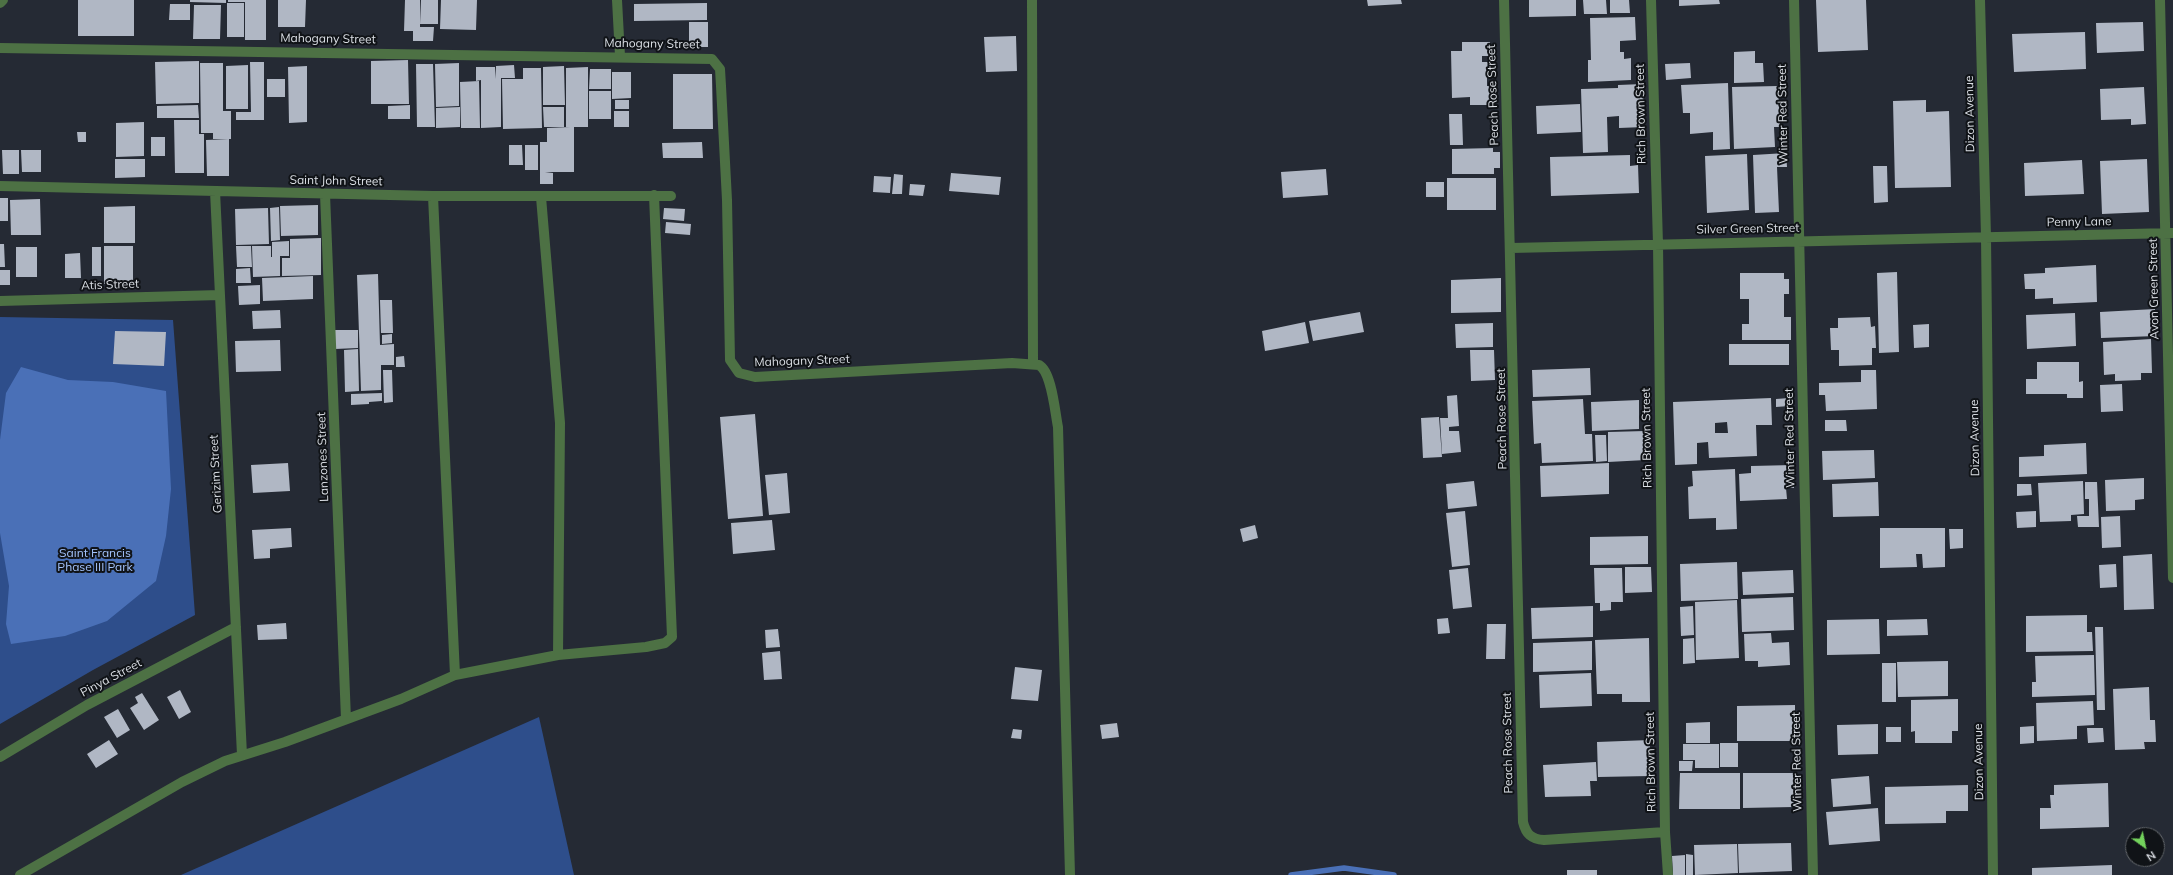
<!DOCTYPE html>
<html>
<head>
<meta charset="utf-8">
<style>
  body { margin:0 }
  #map { position:relative; width:2173px; height:875px; overflow:hidden; background:#252a34; font-family:Mulish,sans-serif }
  canvas { display:block }
  .north { position:absolute; left:2125px; top:827px; width:40px; height:40px; box-sizing:border-box; background:#101317; border:1px solid #616569; border-radius:50%; rotate:147deg; font-size:11px; font-weight:700; line-height:16px; text-align:center; color:#dbdfe5 }
  .north::after { content:''; display:block; margin:auto; width:14px; height:18px; background:#73d25c; clip-path:polygon(50% 0,100% 100%,50% 72%,0 100%) }
</style>
</head>
<body>
<div id="map">
<canvas width="2173" height="875"></canvas>
<div class="north">N</div>
</div>
<script>
const ctx = document.querySelector('canvas').getContext('2d');
ctx.lineJoin = 'round';
function paint(path, color) {
  ctx.fillStyle = color;
  ctx.fill(path, 'evenodd');
}
function trace(path, color, width, dash) {
  ctx.strokeStyle = color;
  ctx.lineWidth = width;
  ctx.lineCap = dash ? 'butt' : 'round';
  ctx.setLineDash(dash || []);
  ctx.stroke(path);
}
function write(font, color, halo, rows, align = 'center') {
  ctx.font = font + ' Mulish,sans-serif';
  ctx.lineWidth = 4;
  ctx.setLineDash([]);
  ctx.textBaseline = 'middle';
  ctx.strokeStyle = halo;
  ctx.fillStyle = color;
  for (const [text, x, y, turn = 0] of rows) {
    ctx.save();
    ctx.translate(x, y);
    ctx.rotate((+turn || 0) * Math.PI / 180);
    ctx.textAlign = isNaN(turn) ? turn : align;
    if (halo) ctx.strokeText(text, 0, 0);
    ctx.fillText(text, 0, 0);
    ctx.restore();
  }
}
paint(new Path2D(`
  M 0,317 L 173,320 L 195,615 L 93,670 L 0,724 Z
  M 539,717 L 574,875 L 181,875 Z`), '#2e4e8b');
paint(new Path2D(`
  M 21,367 L 68,380 L 113,382 L 166,391 L 171,489 L 166,536 L 156,581 L 107,621 L 65,636 L 11,644 L 6,624 L 9,586 L 0,533 L 0,440 L 6,393 Z`), '#4a70b7');
trace(new Path2D(`
  M 1291,875 L 1344,868 L 1394,875`), '#4a70b7', 5.5);
paint(new Path2D(`
  M 78,0 L 134,0 L 134,36 L 78,36 Z
  M 190,0 L 226,0 L 226,3 L 190,2 Z
  M 228,0 L 266,0 L 266,40 L 245,40 L 245,2 L 228,2 Z
  M 278,0 L 306,0 L 305,27 L 278,27 Z
  M 405,0 L 420,0 L 420,27 L 434,27 L 433,41 L 413,41 L 413,31 L 404,31 Z
  M 421,0 L 438,0 L 438,24 L 420,24 Z
  M 441,0 L 477,0 L 476,30 L 440,29 Z
  M 1367,0 L 1401,0 L 1402,4 L 1368,6 Z
  M 1529,0 L 1576,0 L 1576,16 L 1529,17 Z
  M 1583,0 L 1606,0 L 1607,14 L 1584,14 Z
  M 1610,0 L 1629,0 L 1630,13 L 1610,13 Z
  M 1679,0 L 1719,0 L 1720,4 L 1679,6 Z
  M 1816,0 L 1866,0 L 1868,50 L 1818,52 Z
  M 227,3 L 244,3 L 244,37 L 227,37 Z
  M 707,3 L 707,20 L 634,21 L 634,4 Z
  M 170,4 L 190,4 L 190,20 L 169,20 Z
  M 194,5 L 221,5 L 220,39 L 193,39 Z
  M 1635,17 L 1636,40 L 1620,41 L 1620,52 L 1624,52 L 1624,59 L 1631,58 L 1631,80 L 1588,82 L 1588,60 L 1591,60 L 1590,18 Z
  M 689,22 L 708,22 L 708,47 L 689,47 Z
  M 2143,22 L 2144,51 L 2097,53 L 2096,23 Z
  M 2085,32 L 2086,69 L 2014,72 L 2012,34 Z
  M 1016,36 L 1017,71 L 986,72 L 984,37 Z
  M 1462,42 L 1490,42 L 1491,56 L 1482,56 L 1482,62 L 1494,62 L 1494,77 L 1487,77 L 1487,86 L 1492,86 L 1492,105 L 1470,105 L 1470,97 L 1452,98 L 1451,51 L 1462,51 Z
  M 1755,51 L 1755,63 L 1763,63 L 1764,82 L 1734,83 L 1734,52 Z
  M 408,60 L 409,104 L 371,104 L 371,61 Z
  M 199,61 L 199,103 L 156,104 L 155,62 Z
  M 250,62 L 264,62 L 264,120 L 236,120 L 236,112 L 251,112 Z
  M 200,63 L 223,63 L 223,111 L 231,111 L 231,139 L 213,139 L 213,133 L 201,133 Z
  M 459,63 L 459,106 L 436,107 L 435,64 Z
  M 1690,63 L 1691,78 L 1666,80 L 1665,64 Z
  M 416,64 L 433,64 L 435,127 L 417,127 Z
  M 248,65 L 248,109 L 226,109 L 226,66 Z
  M 514,65 L 515,78 L 501,78 L 501,127 L 481,128 L 481,80 L 476,81 L 476,67 L 495,67 L 496,79 L 496,66 Z
  M 307,66 L 307,122 L 289,123 L 288,67 Z
  M 564,66 L 565,105 L 543,105 L 543,67 Z
  M 588,67 L 588,127 L 574,127 L 574,172 L 545,172 L 553,173 L 553,184 L 540,184 L 540,142 L 547,142 L 547,128 L 570,127 L 566,127 L 566,68 Z
  M 523,68 L 541,68 L 542,128 L 503,129 L 502,79 L 523,79 Z
  M 590,69 L 611,69 L 611,89 L 589,89 Z
  M 612,72 L 631,72 L 631,98 L 612,99 Z
  M 673,74 L 712,74 L 713,129 L 673,129 Z
  M 267,79 L 285,79 L 285,97 L 267,97 Z
  M 479,81 L 480,128 L 461,128 L 460,82 Z
  M 1728,83 L 1730,149 L 1713,150 L 1713,132 L 1690,134 L 1690,113 L 1683,113 L 1681,85 Z
  M 1643,84 L 1644,127 L 1619,128 L 1619,116 L 1607,117 L 1608,152 L 1583,153 L 1581,89 L 1618,88 L 1618,85 Z
  M 1778,86 L 1780,127 L 1774,127 L 1775,147 L 1734,149 L 1732,87 Z
  M 2144,87 L 2146,124 L 2131,125 L 2131,119 L 2101,120 L 2100,89 Z
  M 589,91 L 611,91 L 611,119 L 589,119 Z
  M 615,100 L 629,100 L 629,109 L 615,109 Z
  M 1926,100 L 1926,112 L 1949,111 L 1951,187 L 1895,188 L 1893,101 Z
  M 1580,104 L 1581,132 L 1537,134 L 1536,106 Z
  M 198,105 L 199,118 L 157,118 L 157,106 Z
  M 410,105 L 410,119 L 388,119 L 388,106 Z
  M 460,107 L 460,127 L 436,128 L 436,108 Z
  M 543,107 L 564,107 L 564,127 L 544,127 Z
  M 614,111 L 629,111 L 629,127 L 614,127 Z
  M 1449,114 L 1462,114 L 1463,145 L 1450,145 Z
  M 174,120 L 199,120 L 199,134 L 204,134 L 204,173 L 175,173 Z
  M 144,122 L 144,156 L 116,157 L 116,123 Z
  M 77,132 L 86,132 L 86,142 L 78,142 Z
  M 151,137 L 165,137 L 165,156 L 151,156 Z
  M 229,139 L 229,176 L 207,176 L 206,140 Z
  M 702,142 L 703,158 L 663,158 L 662,143 Z
  M 509,145 L 522,145 L 523,165 L 509,165 Z
  M 525,145 L 538,145 L 538,170 L 525,170 Z
  M 1493,148 L 1493,152 L 1500,152 L 1500,168 L 1494,168 L 1494,174 L 1452,174 L 1452,149 Z
  M 2,150 L 19,150 L 19,174 L 3,174 Z
  M 21,150 L 41,150 L 41,172 L 22,172 Z
  M 1786,153 L 1787,167 L 1777,167 L 1779,212 L 1755,213 L 1753,155 Z
  M 1747,154 L 1749,210 L 1707,213 L 1705,156 Z
  M 1630,155 L 1630,166 L 1638,165 L 1639,193 L 1551,196 L 1550,157 Z
  M 115,159 L 145,159 L 145,177 L 115,178 Z
  M 2147,159 L 2149,212 L 2102,214 L 2100,161 Z
  M 2082,160 L 2084,194 L 2025,196 L 2024,163 Z
  M 1873,166 L 1887,166 L 1888,202 L 1874,203 Z
  M 1326,169 L 1328,195 L 1283,198 L 1281,172 Z
  M 951,173 L 1001,177 L 999,195 L 949,191 Z
  M 894,174 L 903,175 L 902,194 L 892,194 Z
  M 874,176 L 891,177 L 890,193 L 873,192 Z
  M 1447,178 L 1496,178 L 1496,210 L 1447,210 Z
  M 1426,182 L 1444,182 L 1444,197 L 1426,197 Z
  M 910,184 L 925,185 L 923,196 L 909,195 Z
  M 0,198 L 8,198 L 8,221 L 0,221 Z
  M 40,199 L 41,235 L 11,235 L 10,200 Z
  M 318,205 L 318,235 L 281,236 L 280,206 Z
  M 135,206 L 135,243 L 104,243 L 104,207 Z
  M 279,207 L 280,240 L 271,241 L 270,208 Z
  M 268,208 L 269,244 L 236,245 L 235,209 Z
  M 664,208 L 685,209 L 684,221 L 663,219 Z
  M 666,222 L 691,224 L 690,235 L 665,233 Z
  M 321,238 L 321,275 L 282,276 L 282,258 L 290,258 L 290,239 Z
  M 289,241 L 289,256 L 280,256 L 280,276 L 253,277 L 252,246 L 271,246 L 271,257 L 277,257 L 272,257 L 272,242 Z
  M 0,244 L 4,244 L 5,267 L 0,267 Z
  M 104,246 L 133,246 L 133,283 L 104,284 Z
  M 236,246 L 251,246 L 252,267 L 237,267 Z
  M 16,247 L 37,247 L 37,277 L 16,277 Z
  M 92,247 L 101,247 L 101,276 L 92,276 Z
  M 80,253 L 81,278 L 65,278 L 65,254 Z
  M 2096,265 L 2097,302 L 2053,304 L 2053,298 L 2035,299 L 2035,289 L 2025,289 L 2024,274 L 2045,273 L 2045,268 Z
  M 250,268 L 251,283 L 236,283 L 236,269 Z
  M 0,270 L 10,270 L 10,285 L 0,285 Z
  M 1897,272 L 1899,352 L 1879,353 L 1877,273 Z
  M 1740,273 L 1784,273 L 1784,279 L 1789,279 L 1789,294 L 1784,294 L 1784,317 L 1791,317 L 1791,340 L 1742,340 L 1742,324 L 1749,324 L 1749,299 L 1740,299 Z
  M 378,274 L 380,345 L 394,344 L 394,365 L 381,365 L 381,390 L 361,391 L 357,275 Z
  M 313,276 L 313,299 L 263,301 L 262,278 Z
  M 1501,278 L 1501,312 L 1451,313 L 1451,280 Z
  M 260,285 L 260,304 L 239,305 L 238,286 Z
  M 380,300 L 392,300 L 393,333 L 381,333 Z
  M 2155,309 L 2156,336 L 2101,338 L 2100,312 Z
  M 280,310 L 281,328 L 253,329 L 252,311 Z
  M 1360,312 L 1364,332 L 1313,341 L 1309,321 Z
  M 2075,313 L 2076,346 L 2027,349 L 2026,315 Z
  M 1870,317 L 1871,327 L 1875,326 L 1876,348 L 1872,348 L 1872,365 L 1839,366 L 1839,350 L 1831,350 L 1830,328 L 1838,328 L 1838,318 Z
  M 1305,322 L 1309,343 L 1265,351 L 1262,331 Z
  M 1493,323 L 1493,347 L 1456,348 L 1455,324 Z
  M 1929,324 L 1929,347 L 1914,348 L 1913,325 Z
  M 335,330 L 358,330 L 358,348 L 335,349 Z
  M 115,331 L 166,332 L 164,366 L 113,364 Z
  M 392,334 L 392,343 L 382,344 L 382,335 Z
  M 2151,339 L 2152,373 L 2141,373 L 2141,380 L 2115,381 L 2115,374 L 2104,375 L 2103,342 Z
  M 280,340 L 281,371 L 236,372 L 235,341 Z
  M 1729,344 L 1789,344 L 1789,365 L 1729,365 Z
  M 358,349 L 359,391 L 345,392 L 344,350 Z
  M 1470,350 L 1494,350 L 1495,380 L 1471,381 Z
  M 404,356 L 405,367 L 396,367 L 396,357 Z
  M 2037,362 L 2079,362 L 2079,382 L 2083,381 L 2083,398 L 2067,398 L 2067,394 L 2026,394 L 2026,379 L 2037,379 Z
  M 1590,368 L 1591,395 L 1533,397 L 1532,370 Z
  M 383,370 L 392,370 L 393,402 L 384,403 Z
  M 1861,370 L 1876,370 L 1877,409 L 1826,411 L 1825,395 L 1819,395 L 1819,383 L 1861,382 Z
  M 2122,384 L 2123,411 L 2101,412 L 2100,385 Z
  M 382,393 L 382,401 L 369,402 L 369,404 L 351,405 L 351,394 Z
  M 1457,395 L 1459,426 L 1449,427 L 1449,431 L 1459,431 L 1461,452 L 1442,454 L 1440,418 L 1448,418 L 1447,396 Z
  M 1771,398 L 1772,425 L 1756,425 L 1757,456 L 1709,458 L 1708,442 L 1697,443 L 1697,464 L 1675,465 L 1673,402 ZM 1727,422 L 1728,433 L 1715,433 L 1715,423 Z
  M 1789,398 L 1789,406 L 1776,407 L 1776,399 Z
  M 1583,399 L 1585,434 L 1592,434 L 1593,461 L 1542,463 L 1541,443 L 1534,444 L 1532,401 Z
  M 1639,400 L 1639,429 L 1592,431 L 1591,402 Z
  M 755,414 L 763,516 L 728,519 L 720,417 Z
  M 1439,417 L 1442,457 L 1423,458 L 1421,418 Z
  M 1825,420 L 1846,420 L 1847,431 L 1825,431 Z
  M 1645,431 L 1646,460 L 1608,462 L 1608,432 Z
  M 1595,435 L 1606,435 L 1607,461 L 1596,462 Z
  M 2086,443 L 2087,474 L 2019,477 L 2019,457 L 2044,456 L 2044,445 Z
  M 1874,450 L 1875,478 L 1823,480 L 1822,451 Z
  M 288,463 L 290,491 L 253,493 L 251,465 Z
  M 1609,463 L 1609,494 L 1541,497 L 1540,466 Z
  M 1793,465 L 1794,488 L 1786,488 L 1787,499 L 1740,501 L 1739,474 L 1751,473 L 1751,466 Z
  M 1735,469 L 1737,529 L 1716,530 L 1716,518 L 1689,519 L 1688,487 L 1693,486 L 1692,471 Z
  M 787,473 L 790,513 L 769,515 L 765,475 Z
  M 2144,478 L 2144,499 L 2135,500 L 2135,510 L 2106,511 L 2105,480 Z
  M 1474,481 L 1477,506 L 1448,509 L 1446,484 Z
  M 2083,481 L 2084,514 L 2071,515 L 2071,521 L 2040,522 L 2038,483 Z
  M 1878,482 L 1879,516 L 1833,517 L 1832,484 Z
  M 2085,482 L 2097,482 L 2099,527 L 2078,527 L 2077,516 L 2089,516 L 2089,499 L 2085,499 Z
  M 2017,484 L 2031,484 L 2032,495 L 2017,496 Z
  M 1465,511 L 1470,565 L 1452,567 L 1446,513 Z
  M 2036,511 L 2036,527 L 2017,528 L 2016,512 Z
  M 2120,516 L 2121,547 L 2102,548 L 2101,517 Z
  M 772,520 L 775,550 L 733,554 L 731,523 Z
  M 1255,525 L 1258,538 L 1243,542 L 1240,529 Z
  M 291,528 L 292,547 L 270,549 L 270,558 L 254,559 L 252,530 Z
  M 1880,528 L 1945,528 L 1945,567 L 1923,568 L 1922,554 L 1916,554 L 1917,567 L 1880,568 Z
  M 1949,529 L 1963,529 L 1963,548 L 1950,549 Z
  M 1648,536 L 1648,564 L 1590,565 L 1590,537 Z
  M 2152,554 L 2154,609 L 2124,610 L 2123,556 Z
  M 1737,562 L 1738,599 L 1681,601 L 1680,564 Z
  M 2116,564 L 2117,587 L 2100,588 L 2099,565 Z
  M 1625,567 L 1651,567 L 1652,592 L 1625,593 Z
  M 1468,568 L 1472,607 L 1453,609 L 1449,570 Z
  M 1594,568 L 1622,568 L 1623,602 L 1611,602 L 1611,610 L 1600,611 L 1600,603 L 1595,603 Z
  M 1793,570 L 1794,593 L 1743,595 L 1742,572 Z
  M 1793,597 L 1794,630 L 1742,632 L 1741,599 Z
  M 1737,600 L 1739,658 L 1696,660 L 1695,602 Z
  M 1593,606 L 1593,637 L 1532,639 L 1531,608 Z
  M 1693,606 L 1694,635 L 1681,636 L 1680,607 Z
  M 2087,615 L 2087,632 L 2092,632 L 2093,651 L 2026,652 L 2026,616 Z
  M 1448,618 L 1450,633 L 1438,634 L 1437,619 Z
  M 1879,619 L 1880,654 L 1827,655 L 1827,620 Z
  M 1927,619 L 1928,635 L 1887,636 L 1887,620 Z
  M 286,623 L 287,639 L 258,640 L 257,625 Z
  M 1487,624 L 1506,624 L 1505,659 L 1486,659 Z
  M 2095,627 L 2103,627 L 2105,710 L 2097,710 Z
  M 778,629 L 780,647 L 766,648 L 765,630 Z
  M 1771,633 L 1772,643 L 1789,642 L 1790,665 L 1758,667 L 1758,661 L 1745,661 L 1744,634 Z
  M 1649,638 L 1650,702 L 1622,702 L 1622,694 L 1597,694 L 1595,640 Z
  M 1694,638 L 1695,663 L 1683,664 L 1683,639 Z
  M 1592,641 L 1592,670 L 1533,672 L 1533,643 Z
  M 780,651 L 782,679 L 764,680 L 762,653 Z
  M 2094,655 L 2095,695 L 2032,697 L 2032,682 L 2036,682 L 2035,656 Z
  M 1948,661 L 1948,696 L 1898,697 L 1897,662 Z
  M 1882,663 L 1896,663 L 1896,702 L 1882,702 Z
  M 1015,667 L 1042,670 L 1038,701 L 1011,699 Z
  M 1591,673 L 1592,706 L 1540,708 L 1539,675 Z
  M 2149,687 L 2150,720 L 2155,720 L 2156,742 L 2144,742 L 2145,749 L 2115,750 L 2113,689 Z
  M 180,690 L 191,712 L 179,719 L 167,697 Z
  M 142,693 L 159,720 L 144,730 L 130,708 L 138,703 L 135,697 Z
  M 1958,699 L 1958,731 L 1952,731 L 1952,743 L 1915,743 L 1915,731 L 1911,732 L 1911,700 Z
  M 2093,701 L 2094,725 L 2077,726 L 2077,739 L 2037,741 L 2036,703 Z
  M 1795,705 L 1795,741 L 1737,741 L 1737,706 Z
  M 118,709 L 130,730 L 117,738 L 104,717 Z
  M 1710,722 L 1710,743 L 1686,743 L 1686,723 Z
  M 1117,723 L 1119,737 L 1102,739 L 1100,725 Z
  M 1878,724 L 1878,754 L 1838,755 L 1837,725 Z
  M 2034,726 L 2034,743 L 2020,744 L 2020,727 Z
  M 1886,727 L 1901,727 L 1901,742 L 1886,742 Z
  M 2087,728 L 2103,728 L 2104,742 L 2088,743 Z
  M 1013,729 L 1022,730 L 1021,739 L 1011,738 Z
  M 109,740 L 118,754 L 96,768 L 87,754 Z
  M 1650,740 L 1650,776 L 1598,777 L 1597,742 Z
  M 1720,743 L 1738,743 L 1738,767 L 1720,767 Z
  M 1683,744 L 1719,744 L 1719,768 L 1695,768 L 1695,760 L 1683,760 Z
  M 1679,761 L 1693,761 L 1692,771 L 1679,771 Z
  M 1596,762 L 1597,781 L 1590,781 L 1591,796 L 1545,797 L 1543,765 Z
  M 1680,773 L 1740,773 L 1740,809 L 1679,809 Z
  M 1743,773 L 1794,773 L 1794,807 L 1743,808 Z
  M 1869,776 L 1871,804 L 1833,807 L 1831,779 Z
  M 2108,783 L 2109,827 L 2040,829 L 2040,808 L 2051,808 L 2050,795 L 2054,795 L 2054,785 Z
  M 1968,785 L 1968,811 L 1946,811 L 1946,823 L 1885,824 L 1885,787 Z
  M 1878,808 L 1880,841 L 1829,845 L 1826,812 Z
  M 1791,843 L 1792,871 L 1739,873 L 1738,844 Z
  M 1737,844 L 1738,873 L 1695,875 L 1694,845 Z
  M 1686,854 L 1693,855 L 1693,875 L 1686,875 Z
  M 1685,855 L 1685,875 L 1673,875 L 1672,856 Z
  M 2112,865 L 2112,875 L 2032,875 L 2032,868 Z
  M 1567,870 L 1597,870 L 1597,875 L 1567,875 Z`), '#b0b7c4');
trace(new Path2D(`
  M 617,0 L 620,56
  M 1032,0 L 1033,364
  M 1504,0 L 1523,822 C 1526,834 1531,839 1544,840 L 1665,832
  M 1651,0 L 1658,244 L 1665,832 L 1668,875
  M 1794,0 L 1813,875
  M 1980,0 L 1986,237 L 1993,875
  M 2160,0 L 2173,578
  M 0,3 L 3,0
  M 0,48 L 712,59 L 720,69 L 721,86 L 727,200 L 730,360 L 739,373 L 755,377 L 1012,363 L 1039,365 C 1052,372 1055,413 1058,427 L 1070,875
  M 0,186 L 433,196 L 671,196
  M 215,191 L 242,755
  M 325,194 L 346,719
  M 433,196 L 455,675
  M 541,197 L 560,423 L 558,655
  M 1511,248 L 2173,233
  M 0,301 L 220,295
  M 0,757 L 87,705 L 236,627
  M 20,875 L 182,782 L 225,761 L 285,742 L 401,699 L 455,675 L 558,655 L 646,647 L 665,643 L 672,637 L 654,195`), '#4d7144', 10);
write('12px', '#dbdfe5', '#101317', [
  ["Mahogany Street",328,39,1],
  ["Mahogany Street",652,44,1],
  ["Peach Rose Street",1493,95,-92],
  ["Rich Brown Street",1641,114,-91],
  ["Winter Red Street",1783,114,-91],
  ["Dizon Avenue",1970,114,-91],
  ["Saint John Street",336,181,1],
  ["Penny Lane",2079,222,-1],
  ["Silver Green Street",1748,229,-1],
  ["Atis Street",110,285,-2],
  ["Avon Green Street",2154,289,-91],
  ["Mahogany Street",802,361,-2],
  ["Peach Rose Street",1502,419,-91],
  ["Rich Brown Street",1647,438,-91],
  ["Winter Red Street",1790,438,-91],
  ["Dizon Avenue",1975,438,-91],
  ["Lanzones Street",323,457,-92],
  ["Gerizim Street",216,474,-93],
  ["Pinya Street",111,678,-28],
  ["Peach Rose Street",1508,743,-91],
  ["Rich Brown Street",1651,762,-91],
  ["Winter Red Street",1797,762,-91],
  ["Dizon Avenue",1979,762,-91]
]);
write('12px', '#a4c4fe', '#101317', [
  ["Saint Francis",95,553],
  ["Phase III Park",95,567]
]);
</script>
</body>
</html>
